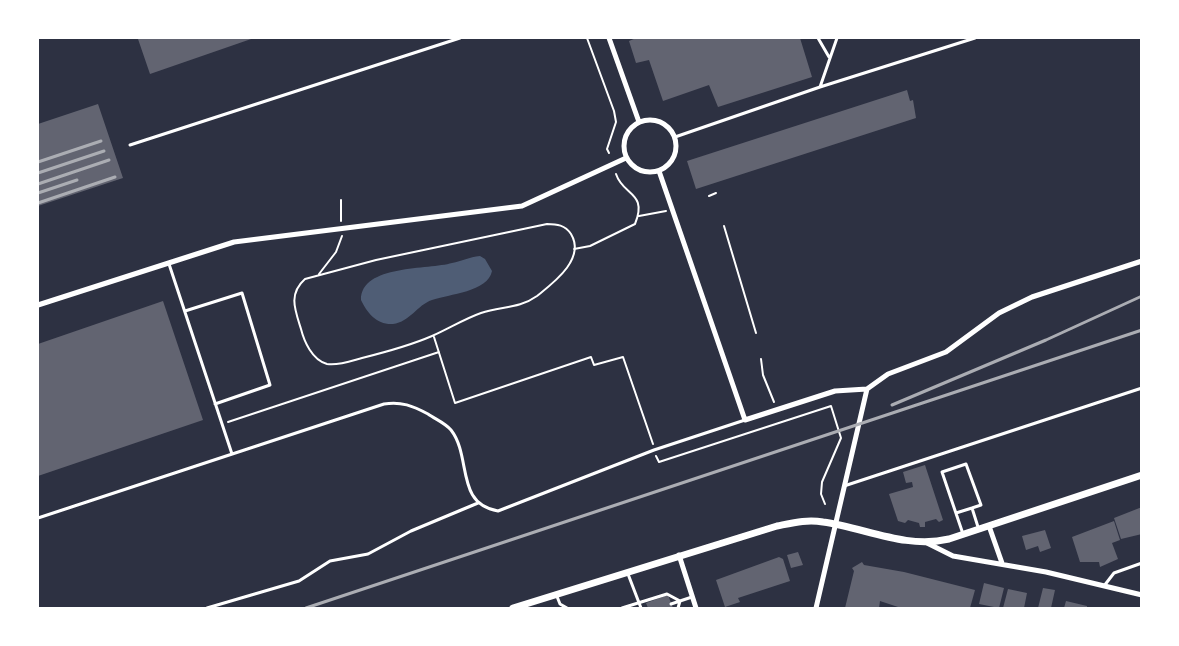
<!DOCTYPE html>
<html>
<head>
<meta charset="utf-8">
<style>
  body { margin:0 }
  #map { position:relative; width:1179px; height:646px; overflow:hidden; background:#2d3142; font-family:"Exo 2",sans-serif }
  canvas { display:block }
  .frame { position:absolute; inset:0; border:39px solid #fff; pointer-events:none }
</style>
</head>
<body>
<div id="map">
<canvas width="1179" height="646"></canvas>
<div class="frame"></div>
</div>
<script>
const ctx = document.querySelector('canvas').getContext('2d');
ctx.lineJoin = 'round';
function paint(path, color) {
  ctx.fillStyle = color;
  ctx.fill(path, 'evenodd');
}
function trace(path, color, width, dash) {
  ctx.strokeStyle = color;
  ctx.lineWidth = width;
  ctx.lineCap = dash ? 'butt' : 'round';
  ctx.setLineDash(dash || []);
  ctx.stroke(path);
}
paint(new Path2D(`
  M 480,256 L 485,259 L 492,271 C 488,292 449,294 432,300 C 417,305 410,322 393,324 C 377,325 367,313 361,300 C 361,264 429,270 452,263 C 462,261 469,257 480,256 Z`), '#4f5d75');
paint(new Path2D(`
  M 141,38 L 254,38 L 150,74 L 138,39 Z
  M 636,38 L 800,38 L 812,77 L 718,107 L 709,85 L 663,101 L 649,60 L 636,63 L 629,41 Z
  M 907,90 L 910,101 L 913,100 L 916,118 L 696,189 L 687,161 Z
  M 98,104 L 123,178 L 38,206 L 38,124 Z
  M 163,301 L 203,420 L 38,476 L 38,344 Z
  M 925,465 L 943,520 L 939,522 L 936,519 L 925,522 L 925,527 L 920,527 L 919,523 L 908,520 L 905,523 L 898,521 L 889,494 L 913,487 L 912,482 L 906,483 L 903,472 Z
  M 1142,507 L 1142,534 L 1121,539 L 1114,518 Z
  M 1114,521 L 1120,540 L 1112,543 L 1118,559 L 1100,567 L 1099,562 L 1080,562 L 1072,537 Z
  M 1045,530 L 1051,548 L 1040,552 L 1038,546 L 1026,550 L 1022,536 Z
  M 798,552 L 803,565 L 791,568 L 787,555 Z
  M 779,557 L 783,559 L 790,581 L 738,598 L 740,602 L 725,607 L 716,580 Z
  M 862,562 L 864,565 L 904,572 L 975,590 L 970,608 L 901,608 L 880,601 L 879,608 L 845,608 L 854,571 L 852,568 Z
  M 984,583 L 1004,588 L 999,608 L 979,604 Z
  M 1043,588 L 1055,590 L 1051,608 L 1038,608 Z
  M 1008,589 L 1027,593 L 1024,608 L 1003,608 Z
  M 668,595 L 673,608 L 648,608 L 646,603 Z
  M 1066,601 L 1087,606 L 1087,608 L 1064,608 Z`), '#626471');
trace(new Path2D(`
  M 587,38 L 614,111 L 616,122 L 607,149 L 609,153
  M 709,196 L 716,193
  M 639,216 L 666,211
  M 341,221 L 341,200
  M 547,224 C 557,224 565,225 571,234 C 586,259 553,283 537,296 C 519,309 501,306 481,313 C 464,319 448,329 432,336 C 409,346 386,352 362,358 C 351,361 338,366 327,364 C 312,360 304,341 301,329 C 295,310 288,294 305,279 L 376,260 Z
  M 724,226 L 756,333
  M 574,249 L 590,246 L 635,224 C 648,192 623,196 616,174
  M 319,274 L 336,252 L 342,236
  M 434,337 L 455,403 L 591,357 L 594,365 L 623,357 L 653,444
  M 761,359 L 763,375 L 774,402
  M 228,422 L 439,352
  M 656,456 L 659,462 L 831,406 L 841,438 L 822,482 L 821,494 L 825,504`), '#fff', 2);
trace(new Path2D(`
  M 818,38 L 829,57
  M 820,87 L 975,38
  M 675,137 L 820,87 L 837,38
  M 130,145 L 460,38
  M 169,264 L 232,454
  M 185,311 L 242,293 L 270,385 L 215,404
  M 844,486 L 1142,388
  M 956,513 L 972,508
  M 38,518 L 384,404 C 401,401 413,406 428,414 C 435,419 445,423 451,430 C 472,457 455,504 498,511 L 654,450 L 745,420
  M 963,534 L 942,472 L 966,464 L 981,505 L 972,508 L 978,527
  M 628,574 L 641,608
  M 1104,586 L 1114,573 L 1142,563
  M 556,594 L 560,604 L 567,608
  M 671,604 L 692,597
  M 207,608 L 299,581 L 330,561 L 368,554 L 411,531 L 478,503
  M 622,608 L 667,594 L 680,601 L 678,608`), '#fff', 3);
trace(new Path2D(`
  M 609,38 L 639,122
  M624 146a26 26 0 1 1 52 0a26 26 0 1 1-52 0Z
  M 659,171 L 745,420 L 835,391 L 867,389 L 888,374 L 946,352 L 999,313 L 1032,297 L 1142,261
  M 38,305 L 234,242 L 522,206 L 626,158
  M 989,526 L 1002,563
  M 927,543 L 953,556 L 1046,572 L 1142,595
  M 679,555 L 696,608
  M 816,608 L 867,389`), '#fff', 5);
trace(new Path2D(`
  M 513,608 L 777,526 C 792,523 807,519 823,522 C 866,528 905,549 949,539 L 1142,475`), '#fff', 7);
trace(new Path2D(`
  M 38,162 L 101,141
  M 38,173 L 104,151
  M 38,184 L 109,160
  M 38,193 L 77,180
  M 38,203 L 115,177
  M 892,405 L 1046,340 L 1142,296
  M 306,608 L 1142,330`), '#abadb3', 3);
</script>
</body>
</html>
